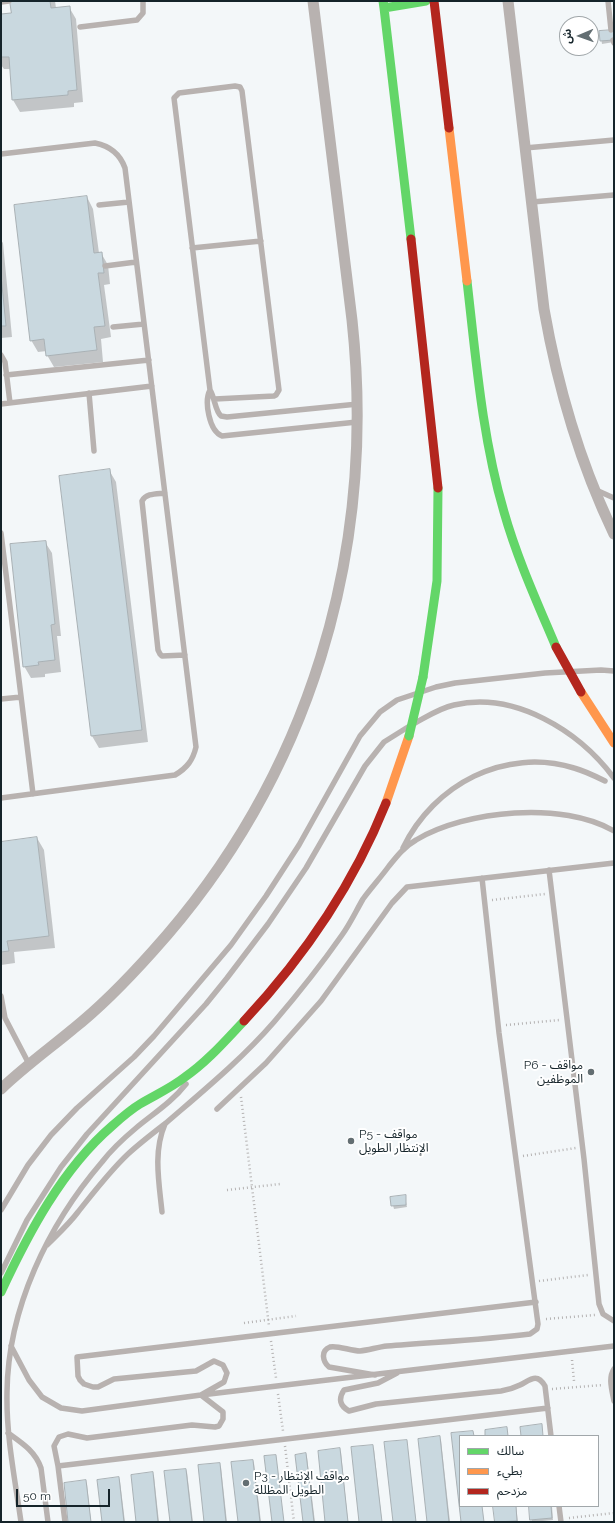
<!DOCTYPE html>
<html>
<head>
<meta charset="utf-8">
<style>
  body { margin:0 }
  #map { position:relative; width:615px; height:1523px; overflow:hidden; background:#f3f7f9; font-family:Raleway,"Noto Sans Arabic",sans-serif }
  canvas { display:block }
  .frame { position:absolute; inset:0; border:2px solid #15242a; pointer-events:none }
  .legend { position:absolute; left:459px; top:1435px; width:140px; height:72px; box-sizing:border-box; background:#fff; border:1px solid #a1a7aa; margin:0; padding:5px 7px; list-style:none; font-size:12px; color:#15242a }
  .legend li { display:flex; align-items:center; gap:8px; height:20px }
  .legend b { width:20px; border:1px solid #a1a7aa }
  .north { position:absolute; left:559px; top:16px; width:40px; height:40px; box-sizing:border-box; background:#fff; border:1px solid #a1a7aa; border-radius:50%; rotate:268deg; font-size:11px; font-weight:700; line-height:16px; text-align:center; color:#15242a }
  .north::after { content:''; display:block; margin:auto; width:14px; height:18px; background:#636e72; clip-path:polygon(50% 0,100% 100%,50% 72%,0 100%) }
  .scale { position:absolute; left:16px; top:1489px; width:94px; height:18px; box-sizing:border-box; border:2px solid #15242a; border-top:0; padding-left:5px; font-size:12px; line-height:14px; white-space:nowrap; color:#15242a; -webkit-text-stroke:3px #fff; paint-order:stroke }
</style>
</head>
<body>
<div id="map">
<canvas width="615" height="1523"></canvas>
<div class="frame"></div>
<ul class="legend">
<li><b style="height:5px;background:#63d668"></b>سالك</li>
<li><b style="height:5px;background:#ff974d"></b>بطيء</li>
<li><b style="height:5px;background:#b3261e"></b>مزدحم</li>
</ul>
<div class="north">ش</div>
<div class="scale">50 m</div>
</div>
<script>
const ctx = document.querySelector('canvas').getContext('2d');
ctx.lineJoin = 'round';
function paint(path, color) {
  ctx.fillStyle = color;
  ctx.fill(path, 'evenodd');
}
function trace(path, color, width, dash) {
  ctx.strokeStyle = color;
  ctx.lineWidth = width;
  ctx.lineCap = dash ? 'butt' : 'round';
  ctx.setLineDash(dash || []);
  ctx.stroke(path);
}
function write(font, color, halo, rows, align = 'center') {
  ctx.font = font + ' Raleway,"Noto Sans Arabic",sans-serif';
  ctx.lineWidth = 4;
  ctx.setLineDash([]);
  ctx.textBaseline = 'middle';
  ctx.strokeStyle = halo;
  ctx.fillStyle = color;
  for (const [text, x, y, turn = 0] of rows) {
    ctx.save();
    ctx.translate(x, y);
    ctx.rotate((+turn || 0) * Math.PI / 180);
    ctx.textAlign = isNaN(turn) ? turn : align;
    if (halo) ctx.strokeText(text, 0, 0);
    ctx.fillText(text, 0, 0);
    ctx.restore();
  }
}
paint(new Path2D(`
  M 11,1 L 55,1 L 56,8 L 69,7 L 76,19 L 83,102 L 74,103 L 74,107 L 20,112 L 13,100 L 11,69 L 4,69 L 1,65 L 1,15 L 12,14 Z
  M 614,31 L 614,42 L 602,44 L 600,32 Z
  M 87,197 L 93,209 L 99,253 L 101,253 L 108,265 L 110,284 L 104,285 L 111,337 L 101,339 L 103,362 L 54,367 L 47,355 L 47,351 L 38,352 L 31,340 Z
  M 1,240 L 3,243 L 12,337 L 1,338 Z
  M 109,470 L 116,482 L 148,742 L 99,748 L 92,736 Z
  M 45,542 L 52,553 L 61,636 L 57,636 L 61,672 L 45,674 L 45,677 L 31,678 L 24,666 Z
  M 37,838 L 44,850 L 55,948 L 14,952 L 15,963 L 1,965 L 1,843 Z
  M 405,1196 L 407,1207 L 394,1209 L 391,1198 Z
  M 439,1437 L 441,1440 L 450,1522 L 428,1522 Z
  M 406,1441 L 407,1443 L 416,1522 L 394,1522 Z
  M 372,1446 L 374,1449 L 382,1522 L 360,1522 Z
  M 339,1449 L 341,1452 L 348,1522 L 326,1522 Z
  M 306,1454 L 307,1457 L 315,1522 L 304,1522 Z
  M 253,1461 L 254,1463 L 261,1522 L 239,1522 Z
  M 219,1464 L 221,1467 L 227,1522 L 205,1522 Z
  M 186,1470 L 187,1472 L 193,1522 L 171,1522 Z
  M 152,1473 L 154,1476 L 159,1522 L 137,1522 Z
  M 119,1478 L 120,1481 L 125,1522 L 103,1522 Z
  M 86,1482 L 87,1484 L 91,1522 L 69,1522 Z
  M 494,1506 L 516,1506 L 518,1522 L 496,1522 Z
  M 530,1506 L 552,1506 L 553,1520 L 532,1522 Z`), '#0003');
const building = new Path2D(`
  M 10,1 L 50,1 L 51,8 L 70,6 L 77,90 L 68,91 L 68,95 L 12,100 L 9,57 L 1,57 L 1,14 L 11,13 Z
  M 614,30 L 614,40 L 600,41 L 599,31 Z
  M 87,196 L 94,253 L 102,252 L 104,273 L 98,273 L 105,326 L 94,327 L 97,350 L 46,356 L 44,339 L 30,341 L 14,205 Z
  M 1,275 L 6,326 L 1,326 Z
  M 110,469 L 142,730 L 91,736 L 59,476 Z
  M 46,541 L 55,624 L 51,625 L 55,660 L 38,662 L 39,665 L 23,667 L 10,544 Z
  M 37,837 L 49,936 L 7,941 L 9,951 L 1,952 L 1,842 Z
  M 406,1195 L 406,1205 L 391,1206 L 390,1197 Z
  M 542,1424 L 543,1436 L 521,1436 L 520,1427 Z
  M 507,1427 L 508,1436 L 485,1436 L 485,1430 Z
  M 473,1431 L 474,1436 L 460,1436 L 460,1506 L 482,1506 L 484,1522 L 461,1522 L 451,1433 Z
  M 440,1436 L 449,1522 L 427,1522 L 418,1439 Z
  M 407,1440 L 416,1522 L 393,1522 L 384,1442 Z
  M 373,1445 L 382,1522 L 359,1522 L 351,1447 Z
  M 340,1448 L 348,1522 L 325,1522 L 318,1451 Z
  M 306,1453 L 314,1522 L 303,1522 L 295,1455 Z
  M 276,1455 L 284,1522 L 272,1522 L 264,1456 Z
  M 253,1460 L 260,1522 L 238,1522 L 231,1462 Z
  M 220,1463 L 226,1522 L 204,1522 L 198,1465 Z
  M 186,1469 L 192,1522 L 170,1522 L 164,1471 Z
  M 153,1472 L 158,1522 L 136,1522 L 131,1475 Z
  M 119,1477 L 124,1522 L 102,1522 L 97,1480 Z
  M 86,1480 L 91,1522 L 68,1522 L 64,1483 Z
  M 493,1506 L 516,1506 L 517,1521 L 495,1522 Z
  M 529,1506 L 551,1506 L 552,1518 L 530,1520 Z`);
paint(building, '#c9d8df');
trace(building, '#a9b1b5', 1);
trace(new Path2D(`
  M 492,900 L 545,894
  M 506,1025 L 560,1020
  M 241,1097 L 269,1326
  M 523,1156 L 576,1148
  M 227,1190 L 280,1184
  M 539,1281 L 588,1275
  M 546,1319 L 595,1315
  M 244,1323 L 296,1316
  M 271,1341 L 276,1378
  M 572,1360 L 574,1381
  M 552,1389 L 603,1385
  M 278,1394 L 283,1431
  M 285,1446 L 294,1522
  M 569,1518 L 614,1513`), '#b5b3b3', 2.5, [1, 3]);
trace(new Path2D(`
  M 608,1 L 611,30
  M 1,2 L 9,1
  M 80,27 L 137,20 L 143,13 L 143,1
  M 613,40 L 614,43
  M 525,148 L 614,140
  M 1,154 L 95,143 C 110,146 120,154 125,168 L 196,747 C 193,760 187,768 175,775 L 1,798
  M 532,202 L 614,195
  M 99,205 L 129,202
  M 192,248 L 261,241
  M 105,266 L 136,262
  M 113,327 L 144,324
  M 1,355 L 5,362 L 10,403
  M 6,375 L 149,360
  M 210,390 C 204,401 209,431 222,436 L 357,422
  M 89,393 L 94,451
  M 215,399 L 274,396 L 276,395 L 279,390 L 242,91 L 240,87 L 235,86 L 179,93 L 174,98 L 210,390 C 215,398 215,411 221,416 L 227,417 L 358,404
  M 1,404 L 152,386
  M 596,490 L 614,498
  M 165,493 C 157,494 146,493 142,501 L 158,650 L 160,654 L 162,656 L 185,655
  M 1,533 L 33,794
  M 1,699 L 21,697
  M 415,723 C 428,716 440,708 454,705 C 515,691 579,731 614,778
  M 403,848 C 434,784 505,747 574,768 C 585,771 595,776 605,781
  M 549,870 L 584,1159 L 599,1304 L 603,1314 L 614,1321
  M 1,996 L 5,1018 L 29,1064
  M 217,1109 L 266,1063 L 321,1001 L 392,903 L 407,887 L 614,863
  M 1,1210 L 28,1165 L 51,1135 L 77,1108 L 134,1057 L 154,1036 L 231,945 L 266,896 L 299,845 L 360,736 L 380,712 L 397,700 L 436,687 L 455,683 L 545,673 L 601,670 L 614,671
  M 162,1212 C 159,1182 153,1152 165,1124
  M 47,1245 C 58,1234 69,1224 78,1212 C 94,1192 109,1172 128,1154 C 140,1143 153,1133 166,1123 C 203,1091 242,1059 274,1022 C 298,994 321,965 342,935 C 350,924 356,911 363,899 C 371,888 381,877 389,866 C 397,856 405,846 416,840 C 466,810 563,801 614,831
  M 1,1273 L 27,1220 L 61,1167 L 87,1134 L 206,1004 L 227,978 L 268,924 L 306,868 L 365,766 L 384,742 L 408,727
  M 11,1346 L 29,1380 L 42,1397 L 61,1408 L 82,1411 L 201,1395 L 614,1346
  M 614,1369 C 608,1378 612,1390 614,1401
  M 397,1373 L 378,1383 L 344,1390 C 338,1399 340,1406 349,1411 L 376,1404 L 501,1391 C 507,1390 514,1388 520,1385 C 530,1380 537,1372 545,1386 L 551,1436
  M 375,1375 L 329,1367 C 323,1362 320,1351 330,1347 C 337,1345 351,1351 360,1351 C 369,1350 378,1347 387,1346 C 435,1342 483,1340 530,1334 L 537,1329 L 538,1324 L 499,1033 L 482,878
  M 8,1433 C 22,1443 35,1451 41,1468 L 48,1522
  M 58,1466 L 548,1408
  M 559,1506 L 561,1522
  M 21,1522 C 15,1479 6,1436 7,1392 C 8,1308 48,1225 102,1162 C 112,1149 124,1138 136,1128 C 154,1113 172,1102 186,1084
  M 65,1522 L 58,1466 L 54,1446 L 59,1437 L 68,1434 L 87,1438 L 192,1425 L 215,1427 L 219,1426 L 223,1419 L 223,1412 L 201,1395 L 224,1382 L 227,1373 L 223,1365 L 214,1361 L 196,1371 L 114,1379 L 98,1387 L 93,1387 L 84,1384 L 80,1380 L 78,1376 L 77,1357 L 536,1302`), '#b8b2b0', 5.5);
trace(new Path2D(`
  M 508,1 L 544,309 C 558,389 579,461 614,534
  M 1,1089 C 24,1067 49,1049 73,1029 C 102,1006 128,979 153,951 C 310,777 377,552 352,320 L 313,1`), '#b8b2b0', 11);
trace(new Path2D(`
  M 383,1 L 384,8 L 426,1
  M 384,8 L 411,239
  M 467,281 C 476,359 482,437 504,512 C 517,558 537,602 556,647
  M 423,677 L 437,581 L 438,488
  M 1,1292 C 28,1234 62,1169 112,1126 C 121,1118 130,1110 140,1104 C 155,1095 171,1088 185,1077 C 207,1062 226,1040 244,1021`), '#63d668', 9);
trace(new Path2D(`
  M 449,128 L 467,281
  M 581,692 L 614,743
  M 386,803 L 409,736`), '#ff974d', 9);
trace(new Path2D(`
  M 434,1 L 449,128
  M 411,239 L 438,488
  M 244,1021 C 303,958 354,883 386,803`), '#b3261e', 9);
trace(new Path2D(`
  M 409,736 L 423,677`), '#63d668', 9);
trace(new Path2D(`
  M 556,647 L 581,692`), '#b3261e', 9);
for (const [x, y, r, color] of [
  [591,1072,4,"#636e72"],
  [351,1141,4,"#636e72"],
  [246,1483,4,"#636e72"]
]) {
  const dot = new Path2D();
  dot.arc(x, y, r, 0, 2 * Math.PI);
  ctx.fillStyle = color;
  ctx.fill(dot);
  trace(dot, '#fff', 1.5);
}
write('12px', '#15242a', '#fff', [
  ["P6 - مواقف",583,1065,"right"],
  ["الموظفين",583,1079,"right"],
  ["P5 - مواقف",359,1134],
  ["الإنتظار الطويل",359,1148],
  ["P3 - مواقف الإنتظار",254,1476],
  ["الطويل المظللة",254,1490]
], 'left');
</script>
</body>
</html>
